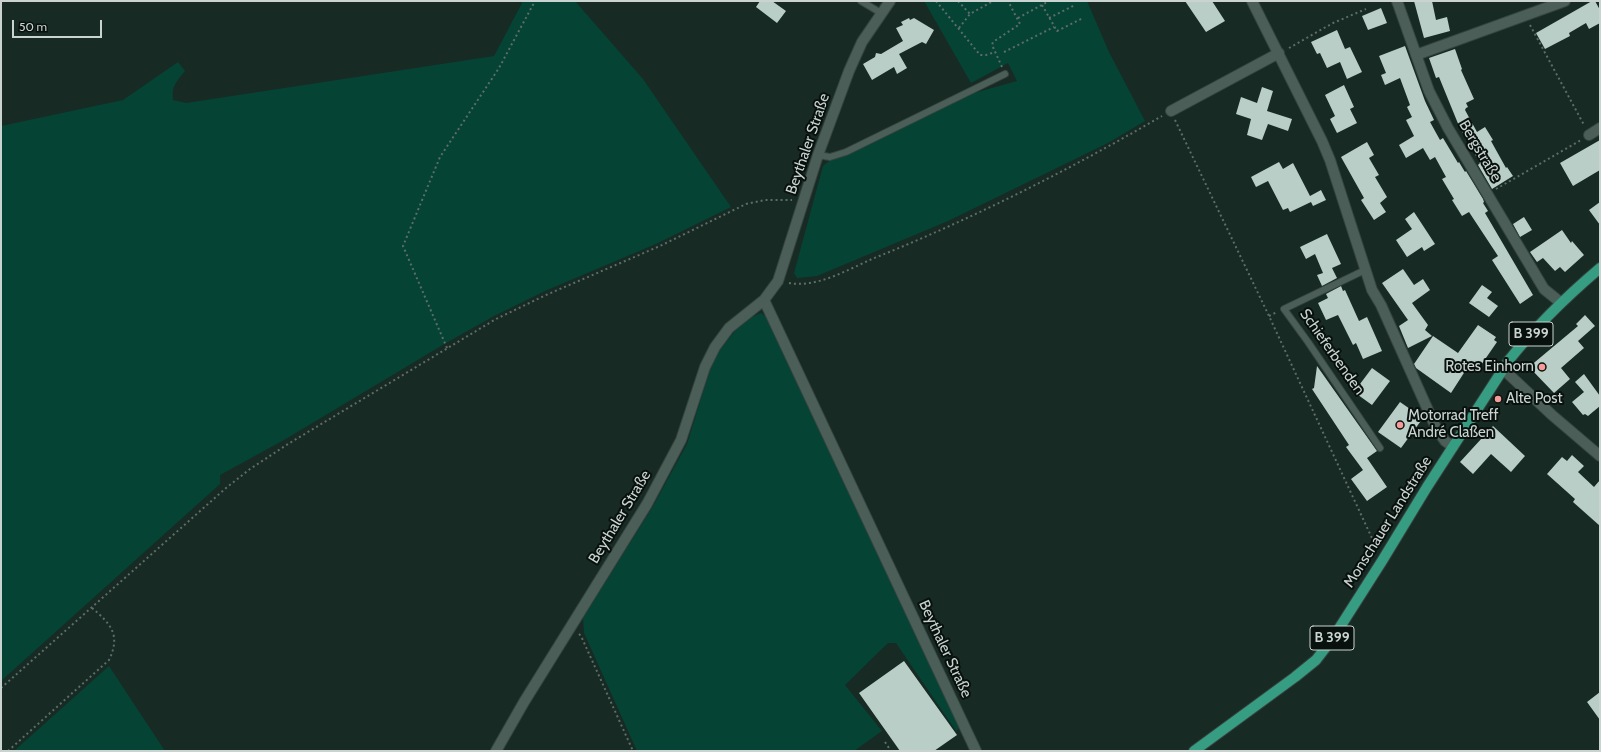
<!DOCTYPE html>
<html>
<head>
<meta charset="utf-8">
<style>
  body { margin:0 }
  #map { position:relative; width:1601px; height:752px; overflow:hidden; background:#182a24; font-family:Cabin,sans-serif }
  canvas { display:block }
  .frame { position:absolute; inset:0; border:2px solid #c9d4d0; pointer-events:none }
  .scale { position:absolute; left:12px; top:20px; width:90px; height:18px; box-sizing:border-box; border:2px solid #c9d4d0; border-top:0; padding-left:5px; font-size:12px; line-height:14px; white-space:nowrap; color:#c9d4d0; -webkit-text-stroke:3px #09110e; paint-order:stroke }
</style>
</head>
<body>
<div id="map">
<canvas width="1601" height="752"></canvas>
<div class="frame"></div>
<div class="scale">50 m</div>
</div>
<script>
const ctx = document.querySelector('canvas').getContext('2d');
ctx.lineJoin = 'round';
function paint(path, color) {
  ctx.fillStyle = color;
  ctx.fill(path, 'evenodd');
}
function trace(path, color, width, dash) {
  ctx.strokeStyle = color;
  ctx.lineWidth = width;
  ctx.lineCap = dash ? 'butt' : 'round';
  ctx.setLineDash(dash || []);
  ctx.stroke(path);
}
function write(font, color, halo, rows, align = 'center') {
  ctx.font = font + ' Cabin,sans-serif';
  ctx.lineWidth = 4;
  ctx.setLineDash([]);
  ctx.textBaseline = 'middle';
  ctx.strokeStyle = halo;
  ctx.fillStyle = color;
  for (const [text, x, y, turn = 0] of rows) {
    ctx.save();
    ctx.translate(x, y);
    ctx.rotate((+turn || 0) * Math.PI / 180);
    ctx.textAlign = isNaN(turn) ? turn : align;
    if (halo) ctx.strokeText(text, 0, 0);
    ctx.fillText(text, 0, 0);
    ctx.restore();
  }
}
paint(new Path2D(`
  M 523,1 L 575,1 L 643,79 L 731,207 L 658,243 L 545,291 L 494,316 L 446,343 L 284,440 L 220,475 L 220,484 L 1,681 L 1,126 L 123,100 L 178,62 L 185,71 C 177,81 171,86 173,100 L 186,103 L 494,56 Z
  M 924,1 L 1087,1 L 1109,52 L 1145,121 L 1108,143 L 948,221 L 817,276 L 797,278 L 794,273 L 823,166 L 829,161 L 847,155 L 974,93 L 1017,81 L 1008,63 L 971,83 Z
  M 761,313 L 769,319 L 961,727 L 956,731 L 896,643 L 888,643 L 845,685 L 882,731 L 854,751 L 637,751 L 584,633 L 583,618 L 652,508 L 687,444 L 710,370 L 720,350 L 734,332 L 752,317 Z
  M 109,666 L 165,751 L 14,751 Z`), '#054334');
paint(new Path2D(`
  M 760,1 L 772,1 L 786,11 L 777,23 L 756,7 Z
  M 1185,1 L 1212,1 L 1225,21 L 1206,32 Z
  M 1414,1 L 1432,1 L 1436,20 L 1447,17 L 1450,31 L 1424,38 Z
  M 1592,1 L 1595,1 L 1600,10 L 1600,23 L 1589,29 L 1586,23 L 1569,33 L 1570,36 L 1545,49 L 1536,33 Z
  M 1381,8 L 1387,23 L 1368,30 L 1362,16 Z
  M 909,18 L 910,20 L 914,18 L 934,30 L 926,44 L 922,42 L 899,54 L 907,68 L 897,74 L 894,67 L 872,80 L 863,64 L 875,57 L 876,53 L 881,54 L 903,41 L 896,28 L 903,25 L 901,22 Z
  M 1337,30 L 1345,49 L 1350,47 L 1362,72 L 1347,79 L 1340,62 L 1327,68 L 1320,53 L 1317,54 L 1311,42 Z
  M 1405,46 L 1425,101 L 1434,120 L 1430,122 L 1440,140 L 1443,138 L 1458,163 L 1459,162 L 1465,172 L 1466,171 L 1483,199 L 1484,202 L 1483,203 L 1488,211 L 1485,213 L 1533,295 L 1520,304 L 1492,260 L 1498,256 L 1469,212 L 1462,216 L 1452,200 L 1454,199 L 1442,179 L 1446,177 L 1435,157 L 1430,160 L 1423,148 L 1406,158 L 1399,145 L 1414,136 L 1406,120 L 1412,117 L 1407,107 L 1410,105 L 1400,78 L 1385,85 L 1381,75 L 1386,73 L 1379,56 Z
  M 1455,49 L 1462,69 L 1461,70 L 1474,99 L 1466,103 L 1468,107 L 1466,108 L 1465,110 L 1477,132 L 1485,127 L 1493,140 L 1491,141 L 1506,168 L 1507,167 L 1513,176 L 1492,189 L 1478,165 L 1480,163 L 1459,126 L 1439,77 L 1436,78 L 1429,58 Z
  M 1344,85 L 1354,107 L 1350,109 L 1357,123 L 1337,133 L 1330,119 L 1335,116 L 1325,95 Z
  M 1262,87 L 1273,91 L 1267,111 L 1292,119 L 1288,131 L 1268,124 L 1262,140 L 1247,135 L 1251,119 L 1236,114 L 1241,97 L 1257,103 Z
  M 1600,140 L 1600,170 L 1573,186 L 1560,163 Z
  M 1367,142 L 1374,155 L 1369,158 L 1379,175 L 1375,177 L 1387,197 L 1380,203 L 1386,212 L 1374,220 L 1361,200 L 1364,198 L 1341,157 Z
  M 1279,162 L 1283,169 L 1293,163 L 1310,196 L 1321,190 L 1326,200 L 1313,206 L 1311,202 L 1290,212 L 1288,208 L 1283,210 L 1268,181 L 1256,187 L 1251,177 Z
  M 1600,202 L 1600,225 L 1589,210 Z
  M 1414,212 L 1435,244 L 1424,251 L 1422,247 L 1407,257 L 1396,240 L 1412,229 L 1405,219 Z
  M 1524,217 L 1532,230 L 1520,237 L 1513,224 Z
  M 1562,230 L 1571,243 L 1572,241 L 1584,255 L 1565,272 L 1560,267 L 1555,271 L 1543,258 L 1537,262 L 1530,252 Z
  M 1327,234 L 1341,264 L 1332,268 L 1337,278 L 1322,286 L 1317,275 L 1323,273 L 1315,254 L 1306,259 L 1300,247 Z
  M 1403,269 L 1414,285 L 1423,279 L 1430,290 L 1412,303 L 1428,325 L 1425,330 L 1432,336 L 1408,348 L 1399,326 L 1408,320 L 1382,283 Z
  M 1482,285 L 1492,292 L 1487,298 L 1498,306 L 1489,317 L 1469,303 Z
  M 1341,286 L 1343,291 L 1345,290 L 1359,321 L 1367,317 L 1382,351 L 1363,359 L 1356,343 L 1353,345 L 1338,315 L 1326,320 L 1318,303 L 1328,298 L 1326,294 Z
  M 1585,315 L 1595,326 L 1578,341 L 1584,348 L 1561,368 L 1570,379 L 1554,393 L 1529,367 L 1578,326 L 1576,324 Z
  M 1478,325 L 1496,337 L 1494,340 L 1497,342 L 1479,368 L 1471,362 L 1451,393 L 1416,368 L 1414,364 L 1433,336 L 1458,353 Z
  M 1317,366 L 1377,451 L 1367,458 L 1387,487 L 1367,501 L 1351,479 L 1363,470 L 1346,447 L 1349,445 L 1312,389 L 1314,388 Z
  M 1372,368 L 1390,381 L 1372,405 L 1354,392 Z
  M 1584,374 L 1600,396 L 1600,406 L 1588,416 L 1585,414 L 1583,415 L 1572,402 L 1584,392 L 1575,382 Z
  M 1400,402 L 1423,418 L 1401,448 L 1378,432 Z
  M 1493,426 L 1525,456 L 1511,472 L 1491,454 L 1473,474 L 1460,462 Z
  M 1572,455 L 1584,466 L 1578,472 L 1594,487 L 1600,480 L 1600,526 L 1573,502 L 1575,499 L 1547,474 L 1562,457 L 1567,461 Z
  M 904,661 L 957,735 L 934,751 L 900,751 L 859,693 Z
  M 1600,692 L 1600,720 L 1587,702 Z`), '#b8cec6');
const lane = new Path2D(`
  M 861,1 L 881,13
  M 818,155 L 830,157 L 846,152 L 1005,74
  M 1365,270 L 1284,309 L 1308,342 L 1380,448`);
const street = new Path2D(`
  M 1252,1 L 1322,141 L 1330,160 L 1372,290 L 1381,305 L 1436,428 L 1445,441 L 1453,447
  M 1397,1 L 1429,91 L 1448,128 L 1544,289 L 1560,302
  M 1416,55 L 1565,1
  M 1171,111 L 1279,53
  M 1589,135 L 1600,128
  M 764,300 L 976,751
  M 1503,369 L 1552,415 L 1600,456
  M 496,751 L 524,702 L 647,504 L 681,440 L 705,367 L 715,347 L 729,328 L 764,300 L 778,281 L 818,155 L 849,71 L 862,42 L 890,1`);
const primary = new Path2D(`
  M 1194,751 L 1295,677 L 1316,660 L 1333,638 L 1382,561 L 1427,487 L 1509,360 C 1536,326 1567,296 1600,268`);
trace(lane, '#364440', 8);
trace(street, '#364440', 12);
trace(primary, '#364440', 12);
trace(new Path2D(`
  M 936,1 L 980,55 L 986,55 L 995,52
  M 958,1 L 970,14
  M 1042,5 L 1057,31 L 1083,18
  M 1018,18 L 1049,1
  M 1049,18 L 1075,5
  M 1530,25 L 1584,125
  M 959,28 L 970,14 L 993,1
  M 1289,48 L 1333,23 L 1366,9
  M 1004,52 L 1054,27
  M 1002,67 L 992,45 L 993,42 L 1020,24 L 1008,1
  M 1175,120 L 1269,316 L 1377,549
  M 1496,189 L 1581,140
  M 789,283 C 817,288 847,270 872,259 C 972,219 1069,170 1162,116
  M 1269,316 L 1277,312
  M 447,348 L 403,246 L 440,157 L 499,68 L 535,1
  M 579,634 L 581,636 L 633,751
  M 1,688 L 226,488 L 250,469 L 288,444 L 496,319 L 546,295 L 660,246 L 746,204 L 765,200 L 792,200
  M 885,742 L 891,751
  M 8,751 L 109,660 C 121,635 111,624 92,608`), '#5e6d68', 2, [2, 3]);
trace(lane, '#4b5f58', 6);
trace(street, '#4b5f58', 10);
trace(primary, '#369d83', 10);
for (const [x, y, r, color] of [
  [1542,367,4,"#f59b99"],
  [1498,399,4,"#f59b99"],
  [1400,425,4,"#f59b99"]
]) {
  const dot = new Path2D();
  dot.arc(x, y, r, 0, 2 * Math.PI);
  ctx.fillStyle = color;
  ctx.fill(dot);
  trace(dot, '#09110e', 1.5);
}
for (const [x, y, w] of [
  [1531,334,44],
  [1332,638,44]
]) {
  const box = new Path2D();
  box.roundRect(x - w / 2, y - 12, w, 24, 3);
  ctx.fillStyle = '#09110e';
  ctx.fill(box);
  trace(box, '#c9d4d0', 1);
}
write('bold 14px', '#c9d4d0', null, [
  ["B 399",1531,334],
  ["B 399",1332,638]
]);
write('15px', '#c9d4d0', '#09110e', [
  ["Beythaler Straße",808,144,-71],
  ["Bergstraße",1480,151,59],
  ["Schieferbenden",1332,352,55],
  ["Beythaler Straße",620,517,-59],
  ["Monschauer Landstraße",1388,522,-58],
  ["Beythaler Straße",945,649,65]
]);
write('15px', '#c9d4d0', '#09110e', [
  ["Rotes Einhorn",1534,367,"right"],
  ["Alte Post",1506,399],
  ["Motorrad Treff",1408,416],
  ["André Claßen",1408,433]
], 'left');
</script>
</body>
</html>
